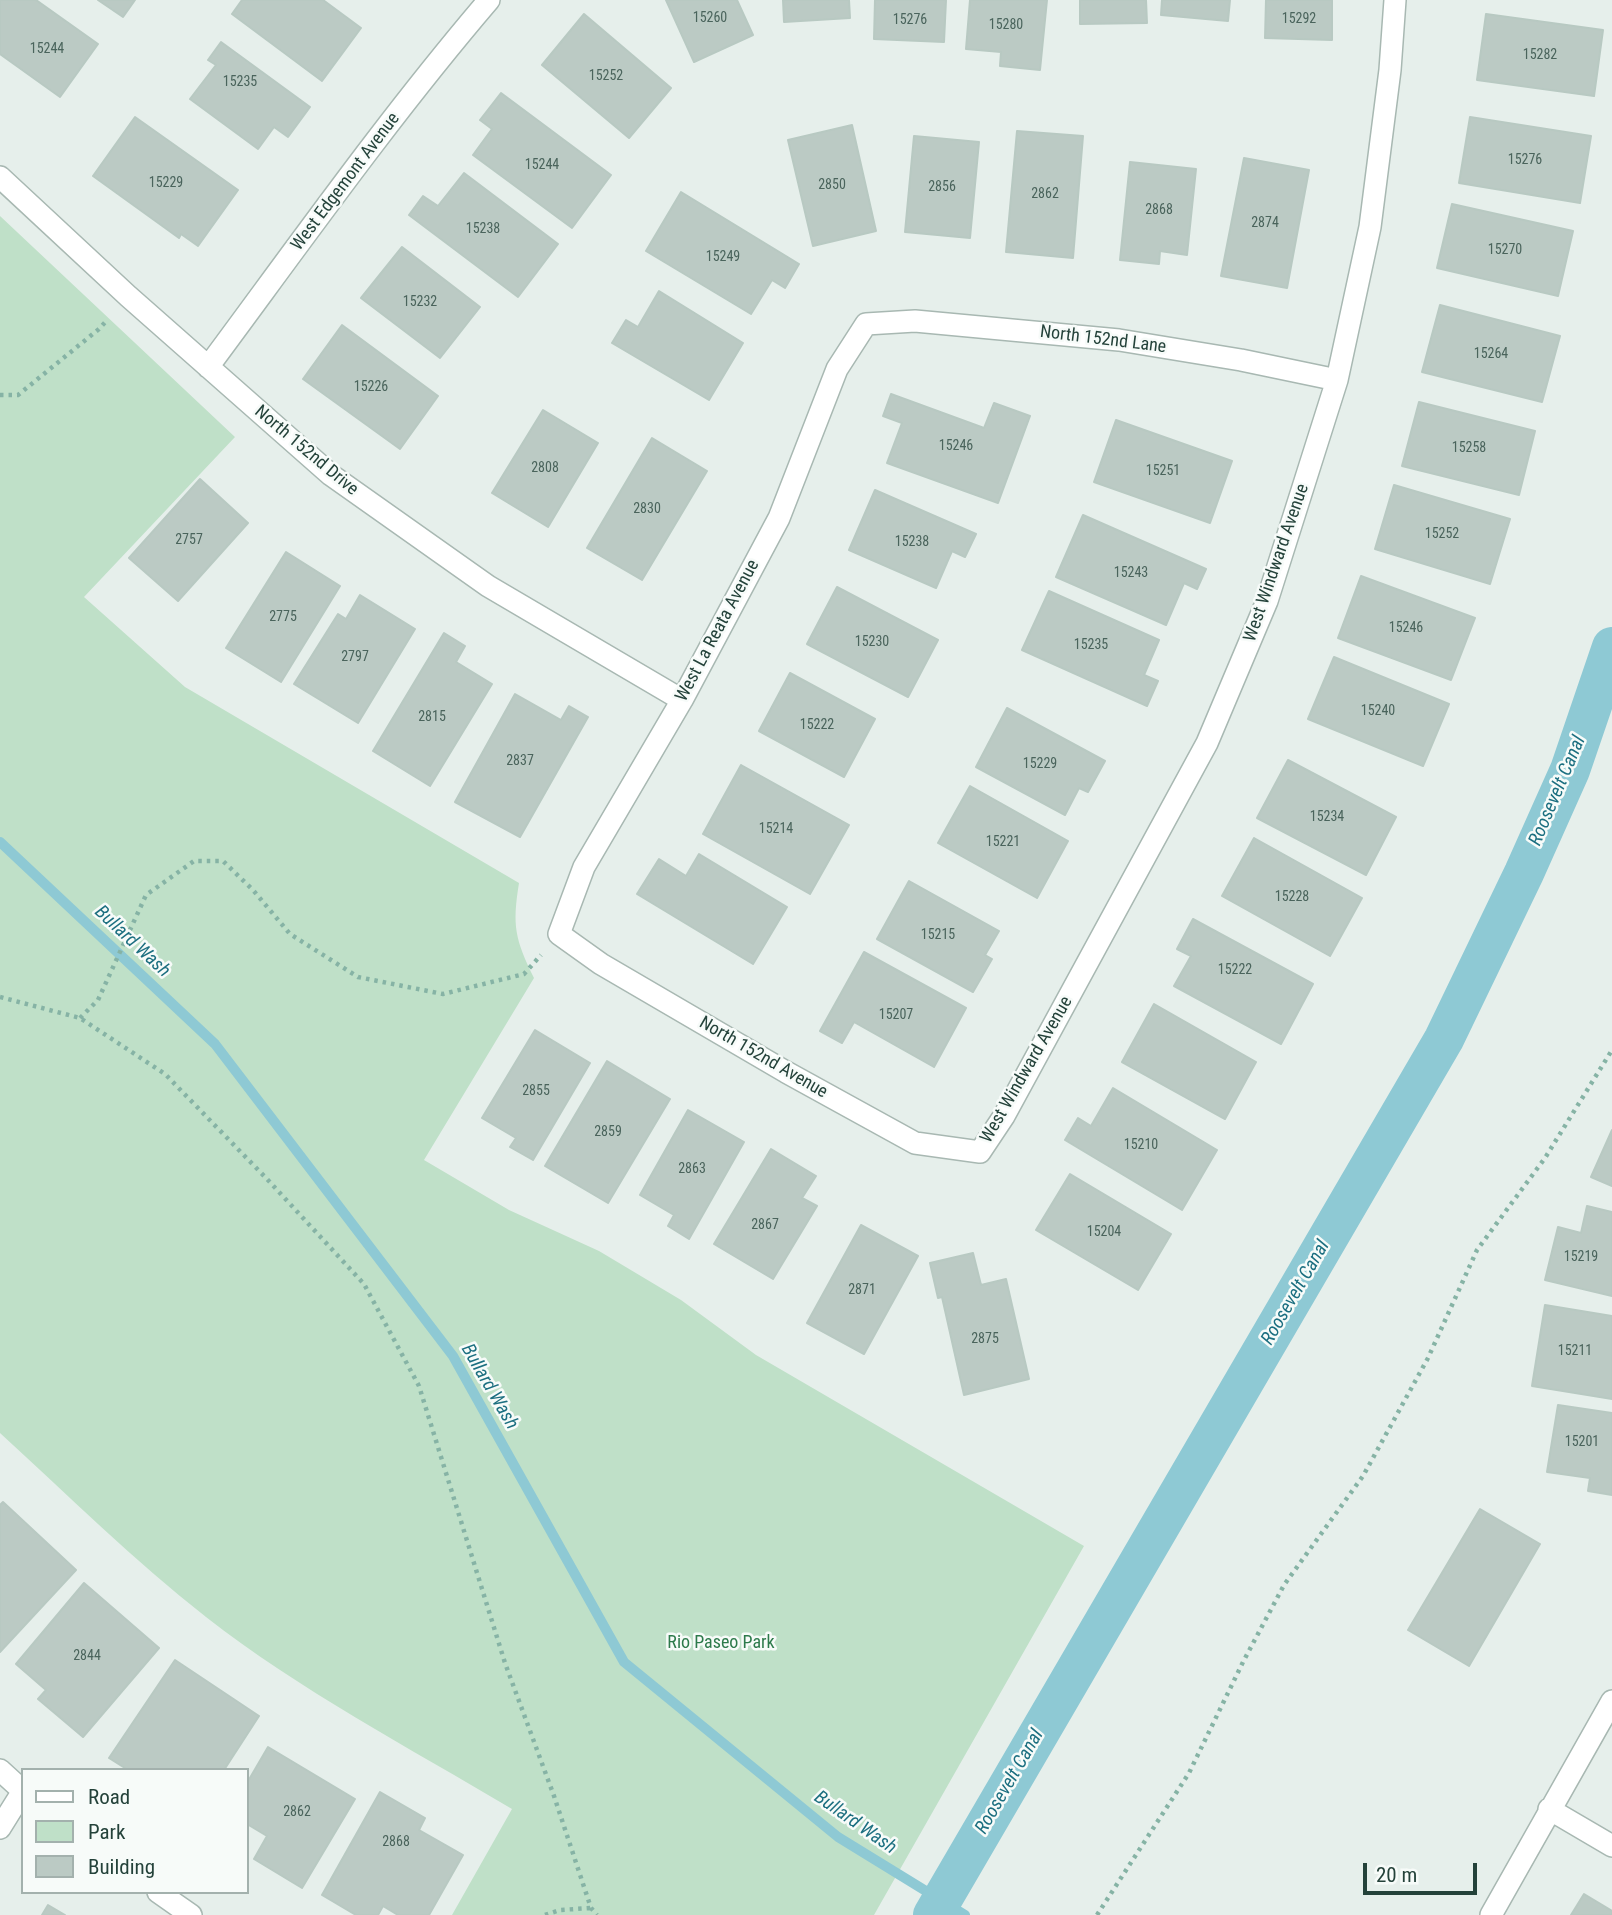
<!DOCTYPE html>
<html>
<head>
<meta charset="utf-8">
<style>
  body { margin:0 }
  #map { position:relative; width:1612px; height:1915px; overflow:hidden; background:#e6efeb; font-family:"Roboto Condensed",sans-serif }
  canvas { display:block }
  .legend { position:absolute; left:21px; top:1768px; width:228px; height:126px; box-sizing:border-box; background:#f7fbf9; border:2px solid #a3b1ad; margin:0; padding:9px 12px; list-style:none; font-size:21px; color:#24423a }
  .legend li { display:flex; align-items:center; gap:14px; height:35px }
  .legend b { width:35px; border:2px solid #a3b1ad }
  .scale { position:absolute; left:1363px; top:1863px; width:114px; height:32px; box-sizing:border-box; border:4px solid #24423a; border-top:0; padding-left:9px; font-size:21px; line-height:24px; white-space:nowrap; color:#24423a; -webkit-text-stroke:5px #f7fbf9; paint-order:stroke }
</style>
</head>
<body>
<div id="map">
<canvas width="1612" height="1915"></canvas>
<ul class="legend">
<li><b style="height:9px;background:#fff"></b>Road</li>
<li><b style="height:19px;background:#bfe0c8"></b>Park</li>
<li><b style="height:19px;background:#bbcac4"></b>Building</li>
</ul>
<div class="scale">20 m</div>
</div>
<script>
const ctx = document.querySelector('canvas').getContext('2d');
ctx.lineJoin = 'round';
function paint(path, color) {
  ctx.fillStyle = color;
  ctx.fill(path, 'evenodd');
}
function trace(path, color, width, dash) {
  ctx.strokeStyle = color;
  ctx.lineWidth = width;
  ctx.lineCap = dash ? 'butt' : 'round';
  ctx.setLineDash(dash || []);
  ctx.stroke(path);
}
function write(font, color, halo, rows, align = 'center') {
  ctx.font = font + ' "Roboto Condensed",sans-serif';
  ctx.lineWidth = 5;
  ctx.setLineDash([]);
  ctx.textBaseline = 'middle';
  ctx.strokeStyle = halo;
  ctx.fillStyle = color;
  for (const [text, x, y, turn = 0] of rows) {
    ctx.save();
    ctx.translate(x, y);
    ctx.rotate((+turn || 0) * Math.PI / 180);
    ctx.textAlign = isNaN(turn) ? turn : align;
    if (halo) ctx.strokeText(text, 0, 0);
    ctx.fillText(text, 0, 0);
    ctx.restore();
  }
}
paint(new Path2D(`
  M 0,216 L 235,437 L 84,597 L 185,687 L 519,883 C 512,926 515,939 534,978 L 424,1160 L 509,1210 L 599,1251 L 681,1300 L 756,1355 L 1084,1546 L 874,1915 L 452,1915 L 512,1809 C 408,1747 301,1691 206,1617 C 134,1561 68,1495 0,1433 Z`), '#bfe0c8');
trace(new Path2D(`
  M 0,842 L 215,1044 L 453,1356 L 624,1662 L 838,1837 L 965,1915`), '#8ec9d4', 10);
trace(new Path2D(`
  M 933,1915 L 1444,1039 L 1524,873 L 1570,770 L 1612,647`), '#8ec9d4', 40);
const building = new Path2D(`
  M 0,0 L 36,0 L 98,44 L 60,97 L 0,54 Z
  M 98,0 L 135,0 L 123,17 Z
  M 242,0 L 323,0 L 361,28 L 322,81 L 232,14 Z
  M 666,0 L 737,0 L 753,35 L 694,62 Z
  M 783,0 L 849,0 L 850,18 L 784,22 Z
  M 875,0 L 946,0 L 944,42 L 874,39 Z
  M 970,0 L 1047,0 L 1040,70 L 1000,66 L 1001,52 L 966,49 Z
  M 1080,0 L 1146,0 L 1147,23 L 1080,24 Z
  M 1162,0 L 1230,0 L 1228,21 L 1161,15 Z
  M 1266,0 L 1332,0 L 1332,40 L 1265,38 Z
  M 584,14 L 671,88 L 629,138 L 542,65 Z
  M 1486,14 L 1603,30 L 1594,96 L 1477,80 Z
  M 221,42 L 310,107 L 288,137 L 274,127 L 258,149 L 190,99 L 216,65 L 208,60 Z
  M 501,93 L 611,175 L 572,228 L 473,155 L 492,129 L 480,120 Z
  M 135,117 L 238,190 L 198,246 L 181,234 L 179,238 L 93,176 Z
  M 1470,117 L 1591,136 L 1580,203 L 1459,183 Z
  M 852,125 L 876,231 L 813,246 L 788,140 Z
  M 1017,131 L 1083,136 L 1073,258 L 1006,252 Z
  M 914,136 L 979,142 L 970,238 L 905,232 Z
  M 1244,158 L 1309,170 L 1287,288 L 1221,276 Z
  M 1130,162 L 1196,169 L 1187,255 L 1160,251 L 1159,264 L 1120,260 Z
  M 464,173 L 558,244 L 518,297 L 409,215 L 423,196 L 438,206 Z
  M 681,192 L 799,264 L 785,288 L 772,280 L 751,314 L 646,251 Z
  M 1452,204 L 1573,231 L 1558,296 L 1437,268 Z
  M 402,247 L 480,307 L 440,358 L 361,298 Z
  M 659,291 L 743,343 L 709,400 L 612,343 L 626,320 L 638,327 Z
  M 1440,305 L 1560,336 L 1542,402 L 1422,372 Z
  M 342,325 L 438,396 L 400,449 L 303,379 Z
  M 891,394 L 984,428 L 994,403 L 1030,416 L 998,503 L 887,463 L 902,423 L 883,416 Z
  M 1419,402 L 1535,431 L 1519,495 L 1402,466 Z
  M 543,410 L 598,443 L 548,527 L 492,493 Z
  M 1116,420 L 1232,461 L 1210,523 L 1094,482 Z
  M 652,438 L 707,471 L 642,580 L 587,548 Z
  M 200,479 L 248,523 L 178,601 L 129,558 Z
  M 1394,485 L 1510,519 L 1490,584 L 1375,549 Z
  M 875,490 L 976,534 L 965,557 L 952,551 L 936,588 L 849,550 Z
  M 1083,515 L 1206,569 L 1197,589 L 1184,583 L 1166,625 L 1056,577 Z
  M 286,552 L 340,586 L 281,682 L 226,648 Z
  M 1361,576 L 1475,618 L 1451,680 L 1338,638 Z
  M 837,587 L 938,640 L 908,697 L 807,644 Z
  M 1049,591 L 1159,640 L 1144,675 L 1158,681 L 1147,706 L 1022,650 Z
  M 360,595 L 415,629 L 358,723 L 294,684 L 338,614 L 346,619 Z
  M 444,633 L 465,646 L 456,662 L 492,684 L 430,786 L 373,751 Z
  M 1334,657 L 1449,704 L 1423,766 L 1308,719 Z
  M 790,673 L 875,719 L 844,777 L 759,731 Z
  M 515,694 L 561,720 L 569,706 L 588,717 L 520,837 L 455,802 Z
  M 1007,708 L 1105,761 L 1088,792 L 1079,788 L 1065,815 L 976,767 Z
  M 1288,760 L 1396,817 L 1366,875 L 1257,818 Z
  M 741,765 L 849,825 L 810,894 L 703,834 Z
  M 970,786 L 1068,841 L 1037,898 L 938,843 Z
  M 1254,838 L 1362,898 L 1330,956 L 1222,896 Z
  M 699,854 L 787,907 L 753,964 L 637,894 L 659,859 L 686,876 Z
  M 909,881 L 999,931 L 985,955 L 992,959 L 973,992 L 877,939 Z
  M 1193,919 L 1313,984 L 1281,1044 L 1174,986 L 1191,956 L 1177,949 Z
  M 864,952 L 966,1008 L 934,1067 L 854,1022 L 842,1043 L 820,1031 Z
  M 1154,1004 L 1256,1062 L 1225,1119 L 1122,1062 Z
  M 535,1030 L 590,1063 L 533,1160 L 510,1147 L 516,1138 L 482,1118 Z
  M 607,1061 L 670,1099 L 608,1203 L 545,1166 Z
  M 1113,1088 L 1217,1150 L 1182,1210 L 1065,1140 L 1078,1118 L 1091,1126 Z
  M 688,1110 L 744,1142 L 689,1239 L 668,1226 L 674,1215 L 640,1195 Z
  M 1612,1130 L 1612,1186 L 1591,1177 Z
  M 771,1149 L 816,1176 L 802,1198 L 817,1206 L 773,1279 L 714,1244 Z
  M 1070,1174 L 1171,1234 L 1138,1290 L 1036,1230 Z
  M 1587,1206 L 1612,1212 L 1612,1296 L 1545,1280 L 1558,1227 L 1581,1233 Z
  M 861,1225 L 918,1256 L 864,1354 L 807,1323 Z
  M 973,1253 L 981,1285 L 1006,1279 L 1029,1379 L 964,1395 L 942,1297 L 938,1298 L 930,1263 Z
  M 1545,1305 L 1612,1316 L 1612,1399 L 1532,1386 Z
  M 1558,1405 L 1612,1413 L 1612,1495 L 1588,1491 L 1590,1478 L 1547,1472 Z
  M 3,1502 L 76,1570 L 0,1652 L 0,1505 Z
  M 1480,1509 L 1540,1544 L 1469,1666 L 1408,1630 Z
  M 84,1583 L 159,1648 L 83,1737 L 38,1699 L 46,1690 L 16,1664 Z
  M 175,1660 L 259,1716 L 224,1770 L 128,1770 L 109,1758 Z
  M 268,1747 L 355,1799 L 302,1888 L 254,1859 L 267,1836 L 247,1824 L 247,1783 Z
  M 380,1792 L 425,1818 L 419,1830 L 463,1855 L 429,1915 L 398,1915 L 383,1906 L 378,1915 L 356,1915 L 322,1895 Z
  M 1584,1894 L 1612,1911 L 1612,1915 L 1571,1915 Z
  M 48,1905 L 65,1915 L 42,1915 Z`);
paint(building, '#bbcac4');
trace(building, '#b8c9c2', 2);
const minor = new Path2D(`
  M 0,177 L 128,296 L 331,475 L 488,586 L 682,700
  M 208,367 C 300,243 389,117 489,0
  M 1337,380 L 1241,360 L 1119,340 L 915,321 L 866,324 L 837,369 L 779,518 L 682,700 L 584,867 L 559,934 L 601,964 L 786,1072 L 915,1143 L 980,1152 L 1004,1116 L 1207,743 L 1267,601 L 1337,380 L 1370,227 L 1390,70 L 1395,0
  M 0,1770 L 23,1791 L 0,1828
  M 1549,1809 L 1612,1846
  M 158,1892 L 191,1915
  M 1491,1915 L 1612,1701`);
trace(minor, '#a8b8b2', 24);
trace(new Path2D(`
  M 0,395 L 18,395 L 99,329 L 108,319
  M 0,997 L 80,1018 L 165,1074 L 267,1179 L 364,1284 L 419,1386 L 505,1663 L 554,1796 L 591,1908 L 597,1915
  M 80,1018 L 98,1000 L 146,895 L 194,861 L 223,861 L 253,890 L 290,934 L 358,977 L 443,994 L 524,974 L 541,955
  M 545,1915 L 560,1910 L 591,1908
  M 1097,1915 L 1189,1773 L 1243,1662 L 1284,1585 L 1363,1476 L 1428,1358 L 1477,1250 L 1545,1158 L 1612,1050`), '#86b3a5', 4.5, [3.5, 5]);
trace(minor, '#fff', 21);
write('14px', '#4a645c', null, [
  ["15260",710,18],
  ["15292",1299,19],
  ["15276",910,20],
  ["15280",1006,25],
  ["15244",47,49],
  ["15282",1540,55],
  ["15252",606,76],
  ["15235",240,82],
  ["15276",1525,160],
  ["15244",542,165],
  ["15229",166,183],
  ["2850",832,185],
  ["2856",942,187],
  ["2862",1045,194],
  ["2868",1159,210],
  ["2874",1265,223],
  ["15238",483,229],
  ["15270",1505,250],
  ["15249",723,257],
  ["15232",420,302],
  ["15264",1491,354],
  ["15226",371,387],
  ["15246",956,446],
  ["15258",1469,448],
  ["2808",545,468],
  ["15251",1163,471],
  ["2830",647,509],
  ["15252",1442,534],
  ["2757",189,540],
  ["15238",912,542],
  ["15243",1131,573],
  ["2775",283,617],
  ["15246",1406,628],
  ["15230",872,642],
  ["15235",1091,645],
  ["2797",355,657],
  ["15240",1378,711],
  ["2815",432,717],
  ["15222",817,725],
  ["2837",520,761],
  ["15229",1040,764],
  ["15234",1327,817],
  ["15214",776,829],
  ["15221",1003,842],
  ["15228",1292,897],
  ["15215",938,935],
  ["15222",1235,970],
  ["15207",896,1015],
  ["2855",536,1091],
  ["2859",608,1132],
  ["15210",1141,1145],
  ["2863",692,1169],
  ["2867",765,1225],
  ["15204",1104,1232],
  ["15219",1581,1257],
  ["2871",862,1290],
  ["2875",985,1339],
  ["15211",1575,1351],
  ["15201",1582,1442],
  ["2844",87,1656],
  ["2862",297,1812],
  ["2868",396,1842]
]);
write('18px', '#24423a', '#f7fbf9', [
  ["West Edgemont Avenue",346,182,-53],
  ["North 152nd Lane",1103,340,7],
  ["North 152nd Drive",306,451,40],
  ["West Windward Avenue",1277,563,-71],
  ["West La Reata Avenue",718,631,-62],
  ["North 152nd Avenue",763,1058,30],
  ["West Windward Avenue",1027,1070,-60]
]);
write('18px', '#2d7a4b', '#f7fbf9', [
  ["Rio Paseo Park",721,1643]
]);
write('italic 19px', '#1c6f80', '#f7fbf9', [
  ["Roosevelt Canal",1558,791,-67],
  ["Bullard Wash",132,942,43],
  ["Roosevelt Canal",1296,1293,-60],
  ["Bullard Wash",489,1387,60],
  ["Roosevelt Canal",1010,1782,-60],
  ["Bullard Wash",855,1823,35]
]);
</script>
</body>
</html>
